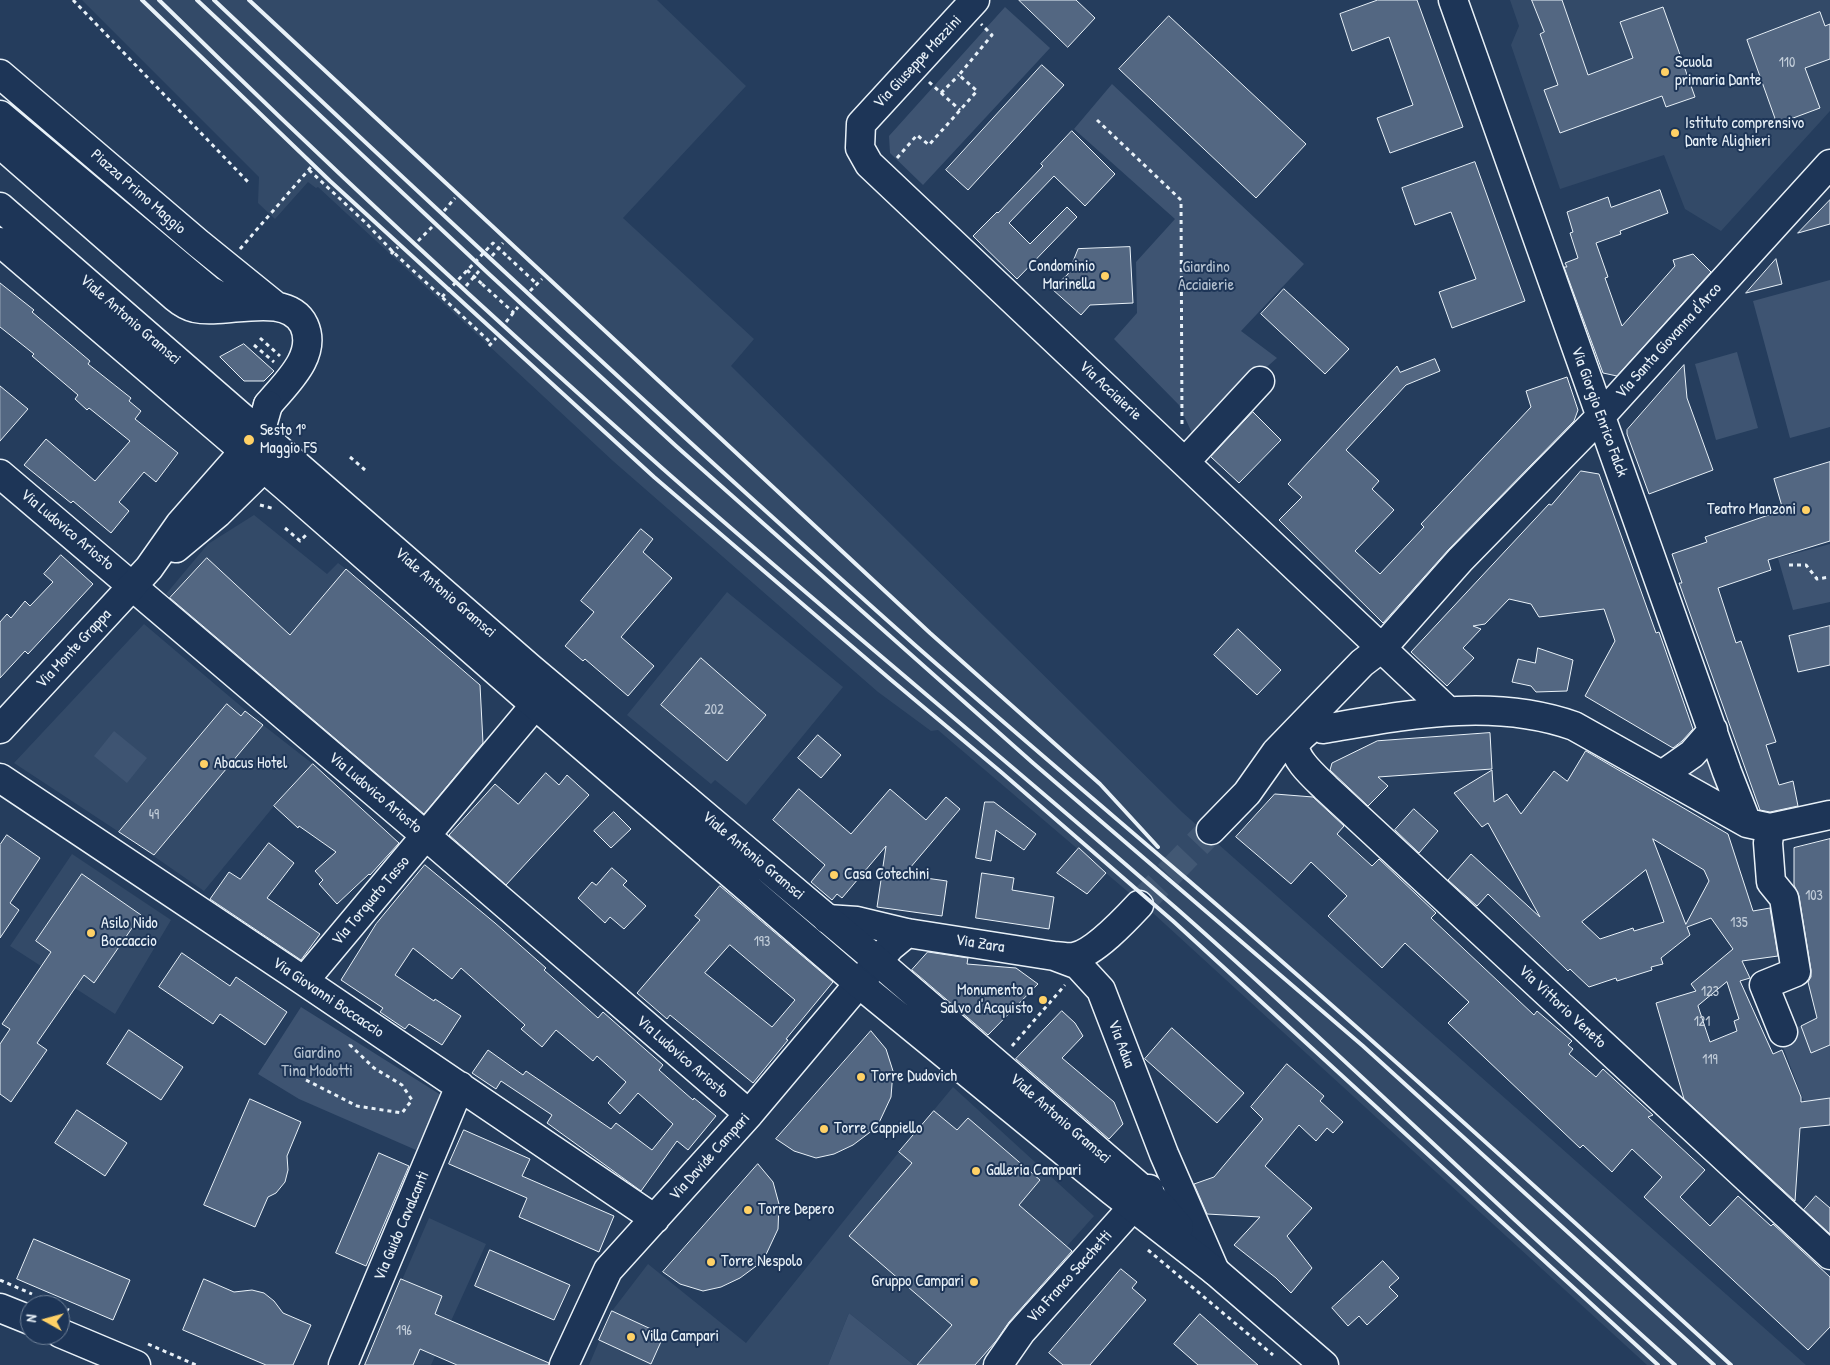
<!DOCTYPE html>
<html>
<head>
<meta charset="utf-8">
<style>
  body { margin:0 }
  #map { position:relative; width:1830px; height:1365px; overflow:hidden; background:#253d5d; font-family:"Patrick Hand",sans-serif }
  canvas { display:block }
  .north { position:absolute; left:20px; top:1295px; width:50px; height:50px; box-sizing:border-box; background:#1d3557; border:1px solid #6e8097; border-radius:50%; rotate:277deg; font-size:14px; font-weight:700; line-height:20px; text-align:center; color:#e8f1f8 }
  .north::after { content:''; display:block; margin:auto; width:18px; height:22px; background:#ffd166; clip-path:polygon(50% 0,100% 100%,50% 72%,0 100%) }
</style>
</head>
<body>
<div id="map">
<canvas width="1830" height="1365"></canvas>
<div class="north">N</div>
</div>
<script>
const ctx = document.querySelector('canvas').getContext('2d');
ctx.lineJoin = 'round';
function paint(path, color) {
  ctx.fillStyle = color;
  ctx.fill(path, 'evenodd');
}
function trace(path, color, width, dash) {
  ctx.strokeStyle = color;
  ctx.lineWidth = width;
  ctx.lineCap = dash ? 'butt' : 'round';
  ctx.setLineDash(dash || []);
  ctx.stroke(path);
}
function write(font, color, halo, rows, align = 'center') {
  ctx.font = font + ' "Patrick Hand",sans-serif';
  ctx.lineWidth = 4;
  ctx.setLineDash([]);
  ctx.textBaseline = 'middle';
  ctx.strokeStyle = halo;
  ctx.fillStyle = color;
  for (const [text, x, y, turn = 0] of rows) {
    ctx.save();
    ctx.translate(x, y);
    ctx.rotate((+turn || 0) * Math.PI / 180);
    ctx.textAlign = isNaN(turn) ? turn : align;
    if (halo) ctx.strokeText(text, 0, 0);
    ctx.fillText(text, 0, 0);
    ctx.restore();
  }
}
paint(new Path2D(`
  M 82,0 L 657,0 L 746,86 L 623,218 L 754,339 L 731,366 L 1182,812 L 1806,1365 L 1647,1365 L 1154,914 L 938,730 L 931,731 L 878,692 L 613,461 L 318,187 L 316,188 L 308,182 L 275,219 L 258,203 L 259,177 Z
  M 1510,0 L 1830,0 L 1830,111 L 1721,231 L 1685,209 L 1664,155 L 1560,189 L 1511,45 L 1519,26 Z
  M 254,515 L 327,574 L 338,563 L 346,569 L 480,685 L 483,745 L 422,816 L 166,594 L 208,544 Z
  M 727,592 L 843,687 L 746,805 L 715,780 L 711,784 L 627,715 Z
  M 144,624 L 263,725 L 313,764 L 274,806 L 204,891 L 119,832 L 14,763 Z
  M 72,854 L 171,920 L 115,1014 L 10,946 Z
  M 953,1087 L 1094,1216 L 1067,1246 L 1073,1251 L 1019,1313 L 983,1365 L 914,1365 L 849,1313 L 828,1365 L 589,1365 L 612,1311 L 648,1264 L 746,1343 L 899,1152 Z
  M 429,1218 L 486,1244 L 431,1365 L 365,1365 Z`), '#334a68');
paint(new Path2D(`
  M 1005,7 L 1050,48 L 923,185 L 890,153 L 889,136 Z
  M 1112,84 L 1304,264 L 1241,331 L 1277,358 L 1192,433 L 1179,405 L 1114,339 L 1137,313 L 1136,262 L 1175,219 L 1074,129 Z
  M 1830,280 L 1830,427 L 1790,438 L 1753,301 Z
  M 1737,352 L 1758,428 L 1716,440 L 1695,364 Z
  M 1830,544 L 1830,602 L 1793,610 L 1778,558 Z
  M 114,731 L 147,758 L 127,783 L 94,756 Z
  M 1712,743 L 1736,810 L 1675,774 Z
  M 301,1007 L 441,1095 L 416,1150 L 299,1099 L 258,1074 Z
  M 1801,1026 L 1811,1053 L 1830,1045 L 1830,1098 L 1804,1102 L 1778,1034 Z
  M 849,1313 L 914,1365 L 828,1365 Z`), '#3e5472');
const building = new Path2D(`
  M 1019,0 L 1076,0 L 1095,18 L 1068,47 Z
  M 1378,0 L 1417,0 L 1463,127 L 1390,153 L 1377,118 L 1413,105 L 1389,37 L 1352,51 L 1340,14 Z
  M 1532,0 L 1562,0 L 1588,75 L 1633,58 L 1620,22 L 1663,7 L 1695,97 L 1666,107 L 1662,96 L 1560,133 L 1544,90 L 1558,85 L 1540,34 L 1544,32 Z
  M 1820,12 L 1825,26 L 1830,24 L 1830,59 L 1805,68 L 1820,108 L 1777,124 L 1747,40 Z
  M 1169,16 L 1306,144 L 1256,198 L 1119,69 Z
  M 1042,65 L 1064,85 L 968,190 L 946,170 Z
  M 1072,131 L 1115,174 L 1085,206 L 1054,176 L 1009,223 L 1030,244 L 1067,207 L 1077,217 L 1017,279 L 973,236 L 997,212 L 998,213 L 1043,166 L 1041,164 Z
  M 1475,162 L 1525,301 L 1452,328 L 1439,292 L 1476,279 L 1451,212 L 1415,225 L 1402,188 Z
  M 1660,190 L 1668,213 L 1620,231 L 1621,234 L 1596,243 L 1608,277 L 1605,278 L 1622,326 L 1675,266 L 1673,260 L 1693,254 L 1711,272 L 1617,376 L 1603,373 L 1564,267 L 1567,267 L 1565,263 L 1578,258 L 1570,233 L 1573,232 L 1567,212 L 1608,197 L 1611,207 Z
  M 1830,200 L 1830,224 L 1798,233 Z
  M 1130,247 L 1133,303 L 1090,305 L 1081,315 L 1052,289 L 1068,274 L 1078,249 Z
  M 1776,259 L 1782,284 L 1746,293 Z
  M 0,283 L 34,310 L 32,312 L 90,361 L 88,364 L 131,398 L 129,401 L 141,411 L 135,419 L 178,453 L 156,482 L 144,472 L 119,502 L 129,511 L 111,533 L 73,501 L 71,503 L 24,465 L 46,439 L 95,481 L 130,441 L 89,408 L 87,410 L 75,399 L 78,395 L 32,356 L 34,354 L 0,327 Z
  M 1284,289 L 1349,349 L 1325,374 L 1261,314 Z
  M 244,344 L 274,371 L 264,381 L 244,381 L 220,357 Z
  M 1435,359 L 1440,371 L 1406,385 L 1346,450 L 1379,481 L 1372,489 L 1394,510 L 1355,551 L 1380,574 L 1424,527 L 1421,524 L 1531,407 L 1526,391 L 1567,377 L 1578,410 L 1574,421 L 1449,549 L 1383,623 L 1279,520 L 1302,497 L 1288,484 L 1397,366 L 1400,372 Z
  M 1684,365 L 1687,398 L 1713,470 L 1649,494 L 1627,434 L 1627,430 Z
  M 0,386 L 28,409 L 0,441 Z
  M 1253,412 L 1281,440 L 1239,483 L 1211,457 Z
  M 1830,462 L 1830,541 L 1768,560 L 1771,570 L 1718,588 L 1736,643 L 1741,641 L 1776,742 L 1766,745 L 1779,785 L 1793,781 L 1798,806 L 1770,812 L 1760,810 L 1679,583 L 1682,583 L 1672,554 L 1707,542 L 1705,537 L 1783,510 L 1774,479 Z
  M 1581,471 L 1599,474 L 1656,633 L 1659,632 L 1693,729 L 1682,741 L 1673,748 L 1585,696 L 1615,641 L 1604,609 L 1539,617 L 1531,604 L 1509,599 L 1485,624 L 1473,626 L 1481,629 L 1463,648 L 1474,658 L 1447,686 L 1411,652 L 1549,504 L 1551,505 Z
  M 641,529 L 653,539 L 643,552 L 672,578 L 621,637 L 654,666 L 628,696 L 585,659 L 583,661 L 565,646 L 594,612 L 581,601 Z
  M 61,555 L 93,584 L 28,654 L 25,651 L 0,678 L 0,622 L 7,614 L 11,618 L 25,601 L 30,606 L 53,582 L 44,574 Z
  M 207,558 L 290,635 L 346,569 L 480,685 L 483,743 L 424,814 L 170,598 Z
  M 1830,626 L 1830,665 L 1798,672 L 1789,636 Z
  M 1238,629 L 1281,670 L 1257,695 L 1214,655 Z
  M 1538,648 L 1573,660 L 1567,691 L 1536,692 L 1531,686 L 1512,682 L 1518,659 L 1535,663 Z
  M 701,658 L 766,715 L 727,761 L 661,705 Z
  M 227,704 L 241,716 L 245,711 L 263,725 L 154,855 L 119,832 Z
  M 1490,733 L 1492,769 L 1378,777 L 1388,786 L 1368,806 L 1330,770 L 1332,763 L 1377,741 Z
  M 818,735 L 841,755 L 821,778 L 798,758 Z
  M 1586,751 L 1728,834 L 1753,911 L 1770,908 L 1778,956 L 1742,961 L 1750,978 L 1740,981 L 1773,1054 L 1782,1050 L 1801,1097 L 1801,1102 L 1830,1098 L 1830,1125 L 1800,1128 L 1795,1201 L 1684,1099 L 1656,1003 L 1696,991 L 1691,984 L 1733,949 L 1711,918 L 1687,927 L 1690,935 L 1661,958 L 1663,964 L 1651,967 L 1652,970 L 1617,981 L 1616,978 L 1589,987 L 1570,969 L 1568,971 L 1488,894 L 1477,906 L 1448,880 L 1471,854 L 1540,917 L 1488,823 L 1482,827 L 1454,793 L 1492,770 L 1494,802 L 1507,794 L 1521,814 L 1554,771 L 1567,781 ZM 1653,839 L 1704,870 L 1709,881 L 1686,924 ZM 1646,870 L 1664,922 L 1634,931 L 1633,928 L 1600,939 L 1582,922 ZM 1727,982 L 1739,1019 L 1734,1021 L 1737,1031 L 1710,1042 L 1698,1006 Z
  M 313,764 L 399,843 L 370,875 L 369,874 L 337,904 L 319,884 L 323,880 L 315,871 L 336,852 L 299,826 L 298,828 L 274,806 Z
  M 546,773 L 559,785 L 567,775 L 589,795 L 506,885 L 449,835 L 495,784 L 518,804 Z
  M 799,789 L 851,834 L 890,789 L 926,820 L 946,797 L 960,809 L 904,875 L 947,881 L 942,916 L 877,907 L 886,846 L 842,898 L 837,894 L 832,900 L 811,882 L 825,865 L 773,820 Z
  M 1275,794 L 1313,797 L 1344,826 L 1337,834 L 1372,866 L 1379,859 L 1436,913 L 1431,918 L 1534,1015 L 1537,1011 L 1572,1041 L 1568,1045 L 1573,1049 L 1569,1054 L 1596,1077 L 1603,1069 L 1653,1115 L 1648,1117 L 1705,1170 L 1680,1197 L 1710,1226 L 1738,1196 L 1771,1226 L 1773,1224 L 1830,1277 L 1830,1327 L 1808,1350 L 1644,1197 L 1662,1177 L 1632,1149 L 1612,1172 L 1583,1145 L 1580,1148 L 1448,1023 L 1469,1002 L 1405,943 L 1382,968 L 1328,916 L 1347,896 L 1311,862 L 1291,884 L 1236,837 Z
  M 985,802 L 994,802 L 1036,834 L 1024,850 L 996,830 L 991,861 L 976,858 Z
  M 1414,809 L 1438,831 L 1419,853 L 1395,830 Z
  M 614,812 L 631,829 L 611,848 L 594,831 Z
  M 7,835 L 40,858 L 10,903 L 19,910 L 0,938 L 0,845 Z
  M 1830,839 L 1830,1045 L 1811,1053 L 1801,1026 L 1817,1018 L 1808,982 L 1811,977 L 1811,970 L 1799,896 L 1794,885 L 1794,848 Z
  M 269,843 L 294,863 L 267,898 L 320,934 L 301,960 L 210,899 L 229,872 L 240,879 Z
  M 1079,848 L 1106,873 L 1087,894 L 1057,873 Z
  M 425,865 L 495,923 L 546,968 L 544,970 L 598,1018 L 603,1012 L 663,1065 L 659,1070 L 693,1100 L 694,1098 L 716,1116 L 688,1150 L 677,1141 L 641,1191 L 547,1123 L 552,1115 L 501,1081 L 496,1089 L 472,1073 L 488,1050 L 523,1075 L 526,1071 L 611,1129 L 616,1123 L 652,1150 L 673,1124 L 638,1093 L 620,1114 L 608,1103 L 626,1082 L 597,1056 L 593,1061 L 556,1030 L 542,1047 L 521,1029 L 525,1025 L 461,968 L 452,979 L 413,948 L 395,975 L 434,1001 L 435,999 L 461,1016 L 442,1045 L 409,1024 L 405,1029 L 380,1012 L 383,1008 L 341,980 L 376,924 Z
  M 612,868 L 627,881 L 623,885 L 646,906 L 624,929 L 610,917 L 605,923 L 578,898 L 592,882 L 596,885 Z
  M 982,873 L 1014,878 L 1012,890 L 1054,897 L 1049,929 L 976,918 Z
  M 82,874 L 141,915 L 94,983 L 84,975 L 37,1043 L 47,1050 L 11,1102 L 0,1094 L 0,1044 L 10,1029 L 2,1024 L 51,952 L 36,941 Z
  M 720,886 L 833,982 L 786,1039 L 788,1040 L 753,1083 L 670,1015 L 667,1019 L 637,993 L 700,920 L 695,916 ZM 730,945 L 795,1000 L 772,1027 L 705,973 Z
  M 928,952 L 968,958 L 967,964 L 1016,968 L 1038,984 L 988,1035 L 912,970 Z
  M 182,953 L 230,986 L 236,977 L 287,1012 L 265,1045 L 220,1014 L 213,1024 L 159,987 Z
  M 1062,1011 L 1075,1023 L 1083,1036 L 1062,1058 L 1114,1102 L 1123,1124 L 1109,1139 L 1016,1059 Z
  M 1172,1028 L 1244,1093 L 1217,1123 L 1145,1059 Z
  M 129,1030 L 183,1067 L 161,1100 L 107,1064 Z
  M 871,1031 L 886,1049 L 893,1071 L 891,1097 L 877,1127 L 853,1145 L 834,1154 L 816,1158 L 794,1151 L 776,1139 Z
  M 1287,1064 L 1324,1096 L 1320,1101 L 1343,1122 L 1333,1133 L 1327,1128 L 1316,1141 L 1299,1125 L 1265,1166 L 1312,1208 L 1287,1236 L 1312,1268 L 1291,1293 L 1276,1278 L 1234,1245 L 1260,1217 L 1207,1214 L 1194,1184 L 1214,1177 L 1263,1119 L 1251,1107 Z
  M 250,1099 L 301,1122 L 287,1156 L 288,1170 L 285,1182 L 276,1193 L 268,1197 L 255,1227 L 204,1205 Z
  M 77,1110 L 127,1143 L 105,1176 L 55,1143 Z
  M 934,1111 L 957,1130 L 968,1118 L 1040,1180 L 1019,1205 L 1072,1251 L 1009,1322 L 996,1341 L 975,1365 L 917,1365 L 952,1325 L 849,1236 L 912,1163 L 899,1152 Z
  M 464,1130 L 530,1159 L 522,1176 L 614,1216 L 599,1252 L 519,1217 L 527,1198 L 449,1164 Z
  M 379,1153 L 409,1166 L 366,1266 L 336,1253 Z
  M 758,1164 L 773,1182 L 779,1204 L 778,1229 L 763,1261 L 740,1278 L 721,1287 L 703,1291 L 680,1284 L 663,1272 Z
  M 1816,1196 L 1830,1208 L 1830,1234 L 1804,1210 Z
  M 34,1239 L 130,1280 L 113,1320 L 17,1279 Z
  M 490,1250 L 570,1285 L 554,1320 L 475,1286 Z
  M 1383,1261 L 1399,1278 L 1389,1287 L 1398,1296 L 1367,1325 L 1359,1316 L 1348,1326 L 1332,1308 Z
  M 1121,1269 L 1137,1282 L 1132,1288 L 1146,1300 L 1090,1365 L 1063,1365 L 1049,1353 Z
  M 204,1279 L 234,1292 L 252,1290 L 264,1293 L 274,1301 L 283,1313 L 311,1325 L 293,1365 L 266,1365 L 183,1330 Z
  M 401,1279 L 442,1296 L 435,1314 L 549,1363 L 549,1365 L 457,1365 L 420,1349 L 413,1365 L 365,1365 Z
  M 612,1311 L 664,1335 L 651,1364 L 599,1340 Z
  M 1200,1314 L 1258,1365 L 1198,1365 L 1174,1344 Z`);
paint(building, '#536782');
trace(building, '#e8f1f8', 1);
trace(new Path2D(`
  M 1139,905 L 1211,830`), '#425874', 28, [28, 14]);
const minor = new Path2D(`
  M 975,0 L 861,124 L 860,148 L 869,164 L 1448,711
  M 1453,0 L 1727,772 L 1747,823
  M 0,74 L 198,243 L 277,307
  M 0,115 L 209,290 L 233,303 L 241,305
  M 0,144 L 175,297 C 181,302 187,306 195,308 C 226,315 287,290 304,325 C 318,356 285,384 268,405
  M 1185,462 L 1260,381
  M 0,474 L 426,836 L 749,1114
  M 1312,727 C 1307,732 1299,737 1296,744 C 1291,757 1317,779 1326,788 L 1830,1255
  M 1323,729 C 1406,715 1492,697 1574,726 L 1747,823 L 1770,828 L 1830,815
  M 1662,775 L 1692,754 L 1713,730
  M 0,778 L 304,981 L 655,1219
  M 1770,828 L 1768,843 L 1771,882 L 1784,898 L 1796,972 L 1764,985 L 1783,1032
  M 1211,830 L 1247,793 L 1276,752 L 1362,663 L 1383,647 L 1460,560 L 1600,417 L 1830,164
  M 827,919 L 857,921 L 907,933 L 1054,956 C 1060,956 1068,958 1074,957 C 1094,953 1125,920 1139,905
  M 1054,956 L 1078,965 L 1101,990 L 1164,1154 L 1215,1271
  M 304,981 L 535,705
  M 0,1308 L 30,1320
  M 60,1333 L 136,1365
  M 343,1365 L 460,1086
  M 564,1365 L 608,1270 L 749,1114 L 877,962 L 890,947 L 907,933
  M 998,1365 L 1021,1332 L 1149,1189`);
const major = new Path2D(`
  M 0,207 L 530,668 L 861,947 L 1147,1193 L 1163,1208 L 1179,1227
  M 0,242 L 285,486 L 535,705 L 858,983 L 1111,1190 L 1215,1271 L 1324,1365
  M 176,548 L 218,513 L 277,455
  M 0,729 L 149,568 L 180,524 L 260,433 L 268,405`);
trace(minor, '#e8f1f8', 31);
trace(major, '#e8f1f8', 31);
trace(new Path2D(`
  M 73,0 L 250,184
  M 929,82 L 960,110
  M 941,93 L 959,75
  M 1097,120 L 1181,200 L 1182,427
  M 897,158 L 917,135 L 929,145 L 977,91 L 959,75 L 992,35 L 981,24
  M 309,170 L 366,223 L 393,252 L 419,276
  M 444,211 L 455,198
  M 418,241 L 432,227
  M 240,249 L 311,167
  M 391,254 L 398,247
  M 492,256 L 503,243
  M 508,257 L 537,284
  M 482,284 L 514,313
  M 466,286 L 479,271
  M 530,291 L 542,279
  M 457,311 L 491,343
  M 506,322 L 518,307
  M 260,338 L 280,356
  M 254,345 L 274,362
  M 489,346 L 496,338
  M 350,457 L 365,470
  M 260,505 L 275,509
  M 285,528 L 300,541 L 307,534
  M 1789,565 L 1806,565 L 1817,579 L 1830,577
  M 1012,1046 L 1065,985
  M 306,1080 L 357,1106 L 402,1113 L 412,1100 L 402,1085 L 374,1068 L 350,1045 L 352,1041
  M 1148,1250 L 1273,1355
  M 0,1280 L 32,1294
  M 40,1297 L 58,1305
  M 60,1306 L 69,1310
  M 148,1344 L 196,1365`), '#e8f1f8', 3, [4, 4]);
trace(minor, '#1d3557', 28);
trace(major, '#1d3557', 28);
trace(new Path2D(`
  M 142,0 L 330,181 L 654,477 L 890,679 L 1001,772 L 1173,921 L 1658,1365
  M 159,0 C 322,160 490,316 662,468 C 831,617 1006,759 1176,908 C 1291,1009 1403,1116 1515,1220 C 1568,1269 1622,1317 1675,1365
  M 197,0 L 489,274 L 676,446 L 1033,763 L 1363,1046 L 1714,1365
  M 214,0 C 445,218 678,434 916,646 C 1006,725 1097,802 1188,880 C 1372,1038 1552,1201 1731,1365
  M 249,0 L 930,633 L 1100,784 L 1158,847`), '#e8f1f8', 4);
trace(new Path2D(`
  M 467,270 L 482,284
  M 419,276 L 457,311
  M 442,297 L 493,243 L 508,257`), '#e8f1f8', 3, [4, 4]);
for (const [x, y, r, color] of [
  [1665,72,5,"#ffd166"],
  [1675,133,5,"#ffd166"],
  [1105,276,5,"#ffd166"],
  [249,440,6,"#ffd166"],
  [1806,510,5,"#ffd166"],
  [204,764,5,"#ffd166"],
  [834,875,5,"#ffd166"],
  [91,933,5,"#ffd166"],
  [1043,1000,5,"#ffd166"],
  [861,1077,5,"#ffd166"],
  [824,1129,5,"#ffd166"],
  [976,1171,5,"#ffd166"],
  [748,1210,5,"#ffd166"],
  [711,1262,5,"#ffd166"],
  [974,1282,5,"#ffd166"],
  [631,1337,5,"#ffd166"]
]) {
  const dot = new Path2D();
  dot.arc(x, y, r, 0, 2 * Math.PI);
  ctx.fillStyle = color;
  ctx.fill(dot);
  trace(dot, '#1d3557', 2);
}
write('14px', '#c3ceda', null, [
  ["110",1787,63],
  ["202",714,710],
  ["49",154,815],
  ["103",1814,896],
  ["135",1739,923],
  ["193",762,942],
  ["123",1710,992],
  ["121",1702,1022],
  ["119",1710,1060],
  ["196",404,1331]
]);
write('16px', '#e8f1f8', '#1d3557', [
  ["Via Giuseppe Mazzini",918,62,-47],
  ["Piazza Primo Maggio",138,192,41],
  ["Viale Antonio Gramsci",130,320,41],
  ["Via Santa Giovanna d'Arco",1669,341,-48],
  ["Via Acciaierie",1110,391,43],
  ["Via Giorgio Enrico Falck",1599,412,70],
  ["Via Ludovico Ariosto",67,530,40],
  ["Viale Antonio Gramsci",445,593,41],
  ["Via Monte Grappa",74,649,-47],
  ["Via Ludovico Ariosto",375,793,40],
  ["Viale Antonio Gramsci",753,856,40],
  ["Via Torquato Tasso",371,901,-50],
  ["Via Zara",980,944,9],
  ["Via Giovanni Boccaccio",328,998,34],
  ["Via Vittorio Veneto",1562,1007,43],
  ["Via Adua",1121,1044,69],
  ["Via Ludovico Ariosto",682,1057,41],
  ["Viale Antonio Gramsci",1060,1119,41],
  ["Via Davide Campari",710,1157,-48],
  ["Via Guido Cavalcanti",402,1226,-67],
  ["Via Franco Sacchetti",1070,1277,-48]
]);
write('16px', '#e8f1f8', '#1d3557', [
  ["Scuola",1675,63],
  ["primaria Dante",1675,81],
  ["Istituto comprensivo",1685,124],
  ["Dante Alighieri",1685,142],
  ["Condominio",1095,267,"right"],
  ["Marinella",1095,285,"right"],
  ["Sesto 1º",260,431],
  ["Maggio FS",260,449],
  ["Teatro Manzoni",1796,510,"right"],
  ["Abacus Hotel",214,764],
  ["Casa Cotechini",844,875],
  ["Asilo Nido",101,924],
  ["Boccaccio",101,942],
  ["Monumento a",1033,991,"right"],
  ["Salvo d'Acquisto",1033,1009,"right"],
  ["Torre Dudovich",871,1077],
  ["Torre Cappiello",834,1129],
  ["Galleria Campari",986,1171],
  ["Torre Depero",758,1210],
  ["Torre Nespolo",721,1262],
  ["Gruppo Campari",964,1282,"right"],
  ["Villa Campari",641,1337]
], 'left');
write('16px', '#b5c2d0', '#1d3557', [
  ["Giardino",1206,268],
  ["Acciaierie",1206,286],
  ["Giardino",317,1054],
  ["Tina Modotti",317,1072]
]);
</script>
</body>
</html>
